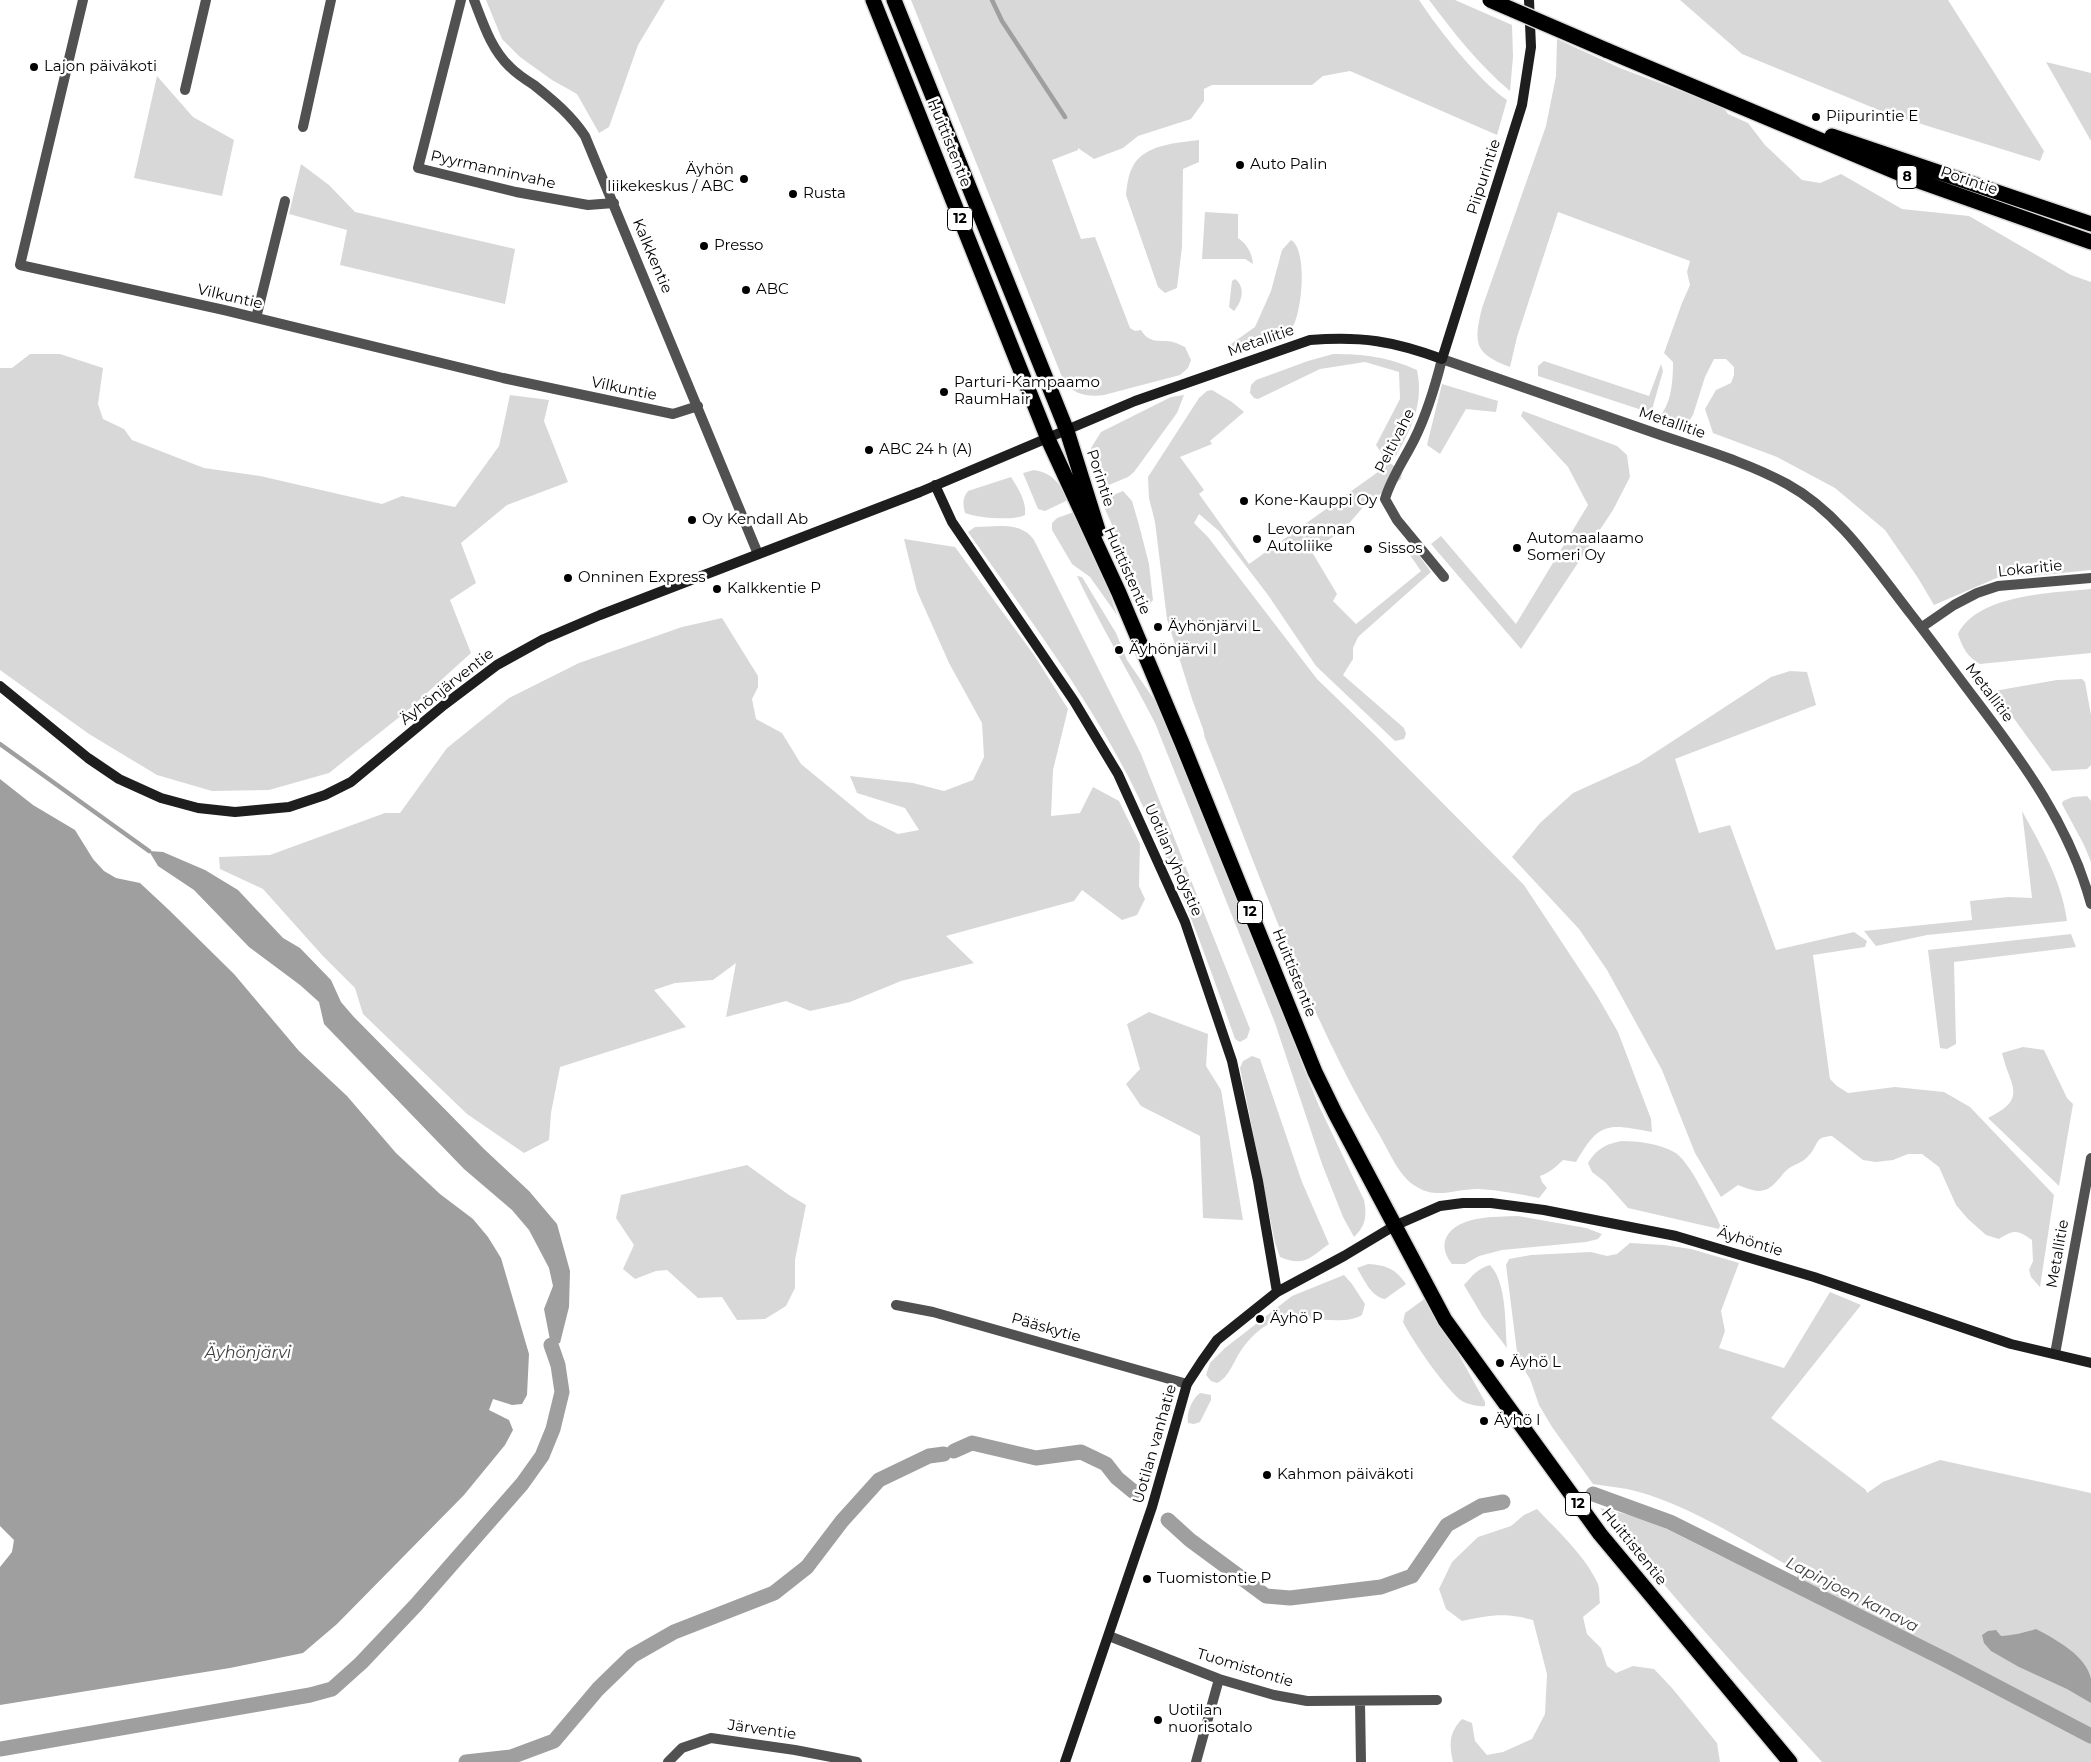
<!DOCTYPE html>
<html>
<head>
<meta charset="utf-8">
<style>
  body { margin:0 }
  canvas { display:block; background:#fff }
</style>
</head>
<body>
<canvas width="2091" height="1762"></canvas>
<script>
const ctx = document.querySelector('canvas').getContext('2d');
ctx.lineJoin = 'round';
function paint(path, color) {
  ctx.fillStyle = color;
  ctx.fill(path, 'evenodd');
}
function trace(path, color, width, dash) {
  ctx.strokeStyle = color;
  ctx.lineWidth = width;
  ctx.lineCap = dash ? 'butt' : 'round';
  ctx.setLineDash(dash || []);
  ctx.stroke(path);
}
function write(font, color, halo, rows, align = 'center') {
  ctx.font = font + ' Montserrat,sans-serif';
  ctx.lineWidth = 5;
  ctx.setLineDash([]);
  ctx.textBaseline = 'middle';
  ctx.strokeStyle = halo;
  ctx.fillStyle = color;
  for (const [text, x, y, turn = 0] of rows) {
    ctx.save();
    ctx.translate(x, y);
    ctx.rotate((+turn || 0) * Math.PI / 180);
    ctx.textAlign = isNaN(turn) ? turn : align;
    if (halo) ctx.strokeText(text, 0, 0);
    ctx.fillText(text, 0, 0);
    ctx.restore();
  }
}
paint(new Path2D(`
  M 486,0 L 665,0 L 638,45 L 609,127 L 599,133 L 577,94 L 552,80 L 520,57 L 502,39 Z
  M 911,0 L 1419,0 C 1439,30 1478,80 1507,100 L 1497,135 L 1350,71 L 1323,76 L 1312,85 L 1212,85 L 1204,89 L 1204,101 L 1191,119 L 1138,136 L 1123,148 L 1094,159 L 1078,148 L 1078,150 L 1052,160 L 1081,239 L 1095,237 L 1130,328 L 1135,331 L 1141,330 C 1150,345 1160,339 1173,342 C 1177,343 1181,345 1185,347 L 1191,360 L 1188,368 L 1180,375 L 1104,395 C 1088,397 1075,395 1064,382 Z
  M 1429,0 L 1455,0 L 1512,25 L 1513,57 L 1510,91 C 1478,64 1454,33 1429,0 Z
  M 1680,0 L 1948,0 L 2044,151 L 2040,161 L 1886,113 L 1742,54 Z
  M 1557,39 L 1620,68 L 1723,107 L 1728,114 L 1748,123 L 1765,145 L 1802,180 L 1820,183 L 1841,174 L 1902,209 L 1969,216 L 2071,275 L 2091,282 L 2091,570 L 2032,576 L 1999,577 L 1934,605 L 1918,578 L 1885,530 L 1835,488 L 1777,457 L 1713,433 L 1705,409 L 1716,390 L 1731,383 L 1734,375 L 1734,367 L 1726,359 L 1714,359 L 1705,377 L 1693,415 L 1689,421 L 1683,423 L 1660,416 C 1672,402 1673,379 1673,362 L 1664,353 L 1682,303 L 1690,285 L 1687,272 L 1690,261 L 1558,212 L 1517,337 L 1510,367 C 1475,354 1473,344 1482,308 L 1546,126 L 1556,76 Z
  M 2046,62 L 2091,73 L 2091,141 Z
  M 157,76 L 193,117 L 234,140 L 222,196 L 134,178 Z
  M 1199,140 L 1199,162 L 1183,169 L 1182,247 L 1177,288 L 1165,293 L 1158,287 L 1126,195 C 1127,186 1128,176 1132,168 C 1143,144 1177,143 1199,140 Z
  M 301,164 L 329,185 L 355,212 L 515,249 L 505,304 L 340,265 L 347,230 L 289,214 Z
  M 1205,212 L 1238,214 L 1238,238 C 1247,244 1252,253 1253,264 L 1245,259 L 1202,259 Z
  M 1291,240 C 1308,249 1303,317 1290,331 C 1283,338 1243,350 1232,351 L 1231,344 L 1255,327 L 1271,291 L 1282,250 Z
  M 1235,279 C 1246,287 1242,302 1234,311 L 1229,307 L 1232,281 Z
  M 30,354 L 60,354 L 103,368 L 98,404 L 103,419 L 124,429 L 132,440 L 204,468 L 260,476 L 382,504 L 402,496 L 455,507 L 499,446 L 510,395 L 549,400 L 544,421 L 568,482 L 507,505 L 461,543 L 476,583 L 450,600 L 471,653 L 407,711 L 329,773 L 269,790 L 212,791 L 157,775 L 89,734 L 0,670 L 0,368 L 12,368 Z
  M 1333,354 C 1365,354 1388,357 1417,370 C 1424,403 1412,428 1395,457 L 1382,454 L 1376,445 L 1400,399 L 1399,372 L 1365,362 L 1320,369 L 1258,399 L 1254,398 L 1250,393 L 1251,385 L 1256,380 L 1308,361 Z
  M 1544,361 L 1649,396 L 1661,364 L 1663,371 L 1651,413 L 1538,376 L 1538,366 Z
  M 1442,384 L 1498,401 L 1496,412 L 1466,409 L 1440,454 L 1427,445 Z
  M 1212,390 L 1232,402 L 1244,412 L 1210,441 L 1212,444 L 1180,457 L 1204,490 L 1199,494 L 1249,564 L 1378,472 L 1385,461 L 1393,465 L 1402,473 L 1401,479 L 1365,505 L 1345,528 L 1312,552 L 1337,594 L 1333,601 L 1356,624 L 1421,571 L 1407,551 L 1413,547 L 1431,572 L 1358,637 L 1353,648 L 1353,659 L 1343,675 L 1404,728 L 1406,734 L 1404,739 L 1395,741 L 1316,666 L 1268,595 L 1219,531 L 1199,514 L 1194,523 L 1208,537 L 1317,679 L 1376,736 L 1524,885 L 1596,994 L 1618,1032 L 1651,1119 L 1652,1132 C 1607,1124 1600,1121 1576,1162 L 1563,1160 C 1556,1167 1549,1173 1540,1176 L 1542,1182 L 1547,1188 L 1539,1198 C 1519,1194 1499,1190 1479,1189 C 1457,1188 1438,1200 1417,1187 C 1399,1177 1390,1153 1380,1136 C 1306,1012 1259,872 1205,738 L 1203,729 L 1192,699 L 1167,619 L 1155,522 L 1149,498 L 1148,477 L 1199,398 L 1207,391 Z
  M 1184,395 L 1177,413 L 1134,472 L 1128,477 L 1109,485 L 1103,477 L 1097,474 L 1090,458 L 1091,448 L 1101,432 L 1171,397 Z
  M 1523,411 L 1617,446 L 1627,455 L 1630,477 L 1613,510 L 1521,649 L 1431,544 L 1441,536 L 1516,624 L 1588,505 L 1568,467 L 1521,416 Z
  M 1034,470 C 1053,473 1060,484 1068,500 L 1045,511 L 1038,509 L 1023,473 Z
  M 1011,477 C 1018,488 1027,502 1025,515 C 1015,521 976,518 965,513 C 963,504 962,499 968,491 Z
  M 1123,491 L 1132,501 L 1139,525 L 1149,564 L 1153,600 L 1148,606 L 1101,500 Z
  M 1074,512 L 1076,519 L 1080,518 L 1106,583 L 1117,615 L 1090,577 L 1072,564 L 1052,530 L 1052,523 L 1057,518 Z
  M 975,527 C 996,527 1021,521 1034,540 L 1141,754 L 1250,1029 L 1247,1038 L 1240,1042 L 1235,1039 C 1204,950 1171,860 1128,776 C 1083,690 1024,611 968,532 Z
  M 904,539 L 955,547 L 1034,655 L 1068,709 L 1053,770 L 1051,816 L 1080,813 L 1093,787 L 1119,801 L 1140,844 L 1139,886 L 1145,899 L 1137,915 L 1122,920 L 1082,890 L 1074,901 L 946,936 L 974,963 L 901,981 L 850,1002 L 810,1011 L 786,1001 L 726,1017 L 736,963 L 713,980 L 675,983 L 654,990 L 686,1027 L 560,1067 L 551,1113 L 549,1140 L 524,1153 L 467,1114 L 363,1014 L 355,988 L 322,955 L 263,889 L 220,869 L 219,857 L 270,855 L 385,813 L 400,813 L 447,748 L 509,698 L 579,663 L 682,627 L 722,618 L 758,676 L 758,687 L 752,699 L 756,719 L 782,733 L 801,764 L 868,819 L 898,834 L 919,830 L 905,808 L 857,793 L 850,776 L 913,783 L 944,791 L 973,780 L 984,757 L 982,723 L 949,663 L 917,591 Z
  M 1077,576 L 1082,577 L 1116,633 L 1127,660 L 1162,711 L 1232,879 L 1304,1069 L 1319,1106 L 1364,1200 C 1367,1215 1366,1226 1354,1237 L 1343,1217 L 1322,1164 L 1275,1023 L 1155,723 C 1130,674 1101,627 1077,576 Z
  M 2091,589 L 2091,653 L 1980,664 C 1968,658 1962,647 1958,634 C 1978,594 2052,593 2091,589 Z
  M 1790,671 L 1807,672 L 1816,705 L 1675,759 L 1699,833 L 1730,825 L 1776,950 L 1854,932 L 1867,941 L 1865,947 L 1813,955 L 1830,1079 L 1837,1086 L 1848,1093 L 1895,1087 L 1944,1092 L 1970,1107 L 2054,1195 L 2040,1287 L 2031,1277 L 2029,1270 L 2033,1261 L 2032,1240 C 2018,1230 2014,1229 1999,1239 L 1986,1235 L 1968,1219 L 1956,1205 L 1939,1167 L 1922,1154 L 1908,1154 L 1893,1160 L 1876,1162 L 1863,1160 L 1832,1136 C 1814,1137 1819,1144 1810,1154 C 1802,1164 1796,1163 1788,1169 C 1783,1173 1781,1177 1777,1181 C 1764,1196 1754,1191 1738,1185 L 1721,1197 L 1695,1153 L 1662,1070 L 1607,970 L 1579,929 L 1512,857 L 1540,823 L 1573,793 L 1639,763 L 1771,677 Z
  M 2082,679 L 2085,682 L 2091,715 L 2091,765 L 2087,769 L 2052,771 L 1994,691 L 2057,680 Z
  M 2087,796 L 2091,801 L 2091,862 L 2084,845 L 2062,804 L 2063,801 L 2073,797 Z
  M 2022,811 C 2041,845 2062,882 2067,921 L 1927,935 L 1876,946 L 1864,931 L 1972,920 L 1970,901 L 2008,897 L 2032,898 Z
  M 2071,934 L 2076,947 L 1954,962 L 1956,1044 L 1947,1049 L 1940,1048 L 1928,950 Z
  M 1149,1012 L 1208,1034 L 1206,1066 L 1221,1090 L 1243,1220 L 1203,1218 L 1200,1136 L 1141,1106 L 1126,1084 L 1140,1069 L 1127,1024 Z
  M 2023,1047 L 2044,1050 L 2067,1098 L 2073,1104 L 2059,1186 L 1988,1118 C 2029,1098 2010,1087 2002,1053 Z
  M 1252,1056 L 1260,1059 L 1302,1182 L 1329,1244 C 1310,1258 1304,1267 1280,1257 L 1275,1243 L 1240,1068 L 1243,1061 Z
  M 1622,1141 C 1637,1141 1661,1144 1674,1152 C 1689,1160 1707,1200 1716,1216 L 1720,1225 L 1719,1229 L 1628,1208 L 1605,1182 L 1592,1172 L 1588,1163 C 1597,1149 1605,1144 1622,1141 Z
  M 747,1165 L 789,1195 L 806,1205 L 795,1260 L 795,1288 L 786,1306 L 765,1319 L 737,1320 L 722,1297 L 698,1298 L 667,1270 L 656,1271 L 635,1279 L 623,1269 L 634,1245 L 616,1218 L 621,1195 Z
  M 1518,1216 L 1586,1228 L 1602,1234 L 1598,1239 L 1586,1242 L 1502,1250 L 1479,1256 L 1465,1264 L 1452,1264 C 1446,1257 1442,1247 1446,1238 C 1457,1215 1496,1217 1518,1216 Z
  M 1630,1243 L 1664,1245 L 1691,1249 L 1739,1263 L 1721,1311 L 1725,1331 L 1719,1348 L 1784,1368 L 1830,1292 L 1861,1305 L 1771,1418 L 1866,1490 L 1867,1493 L 1883,1482 L 1940,1460 L 2091,1493 L 2091,1762 L 1822,1762 C 1746,1679 1671,1595 1600,1508 L 1647,1519 L 1723,1557 L 1784,1584 L 1794,1591 L 1798,1571 C 1745,1542 1686,1502 1627,1489 C 1616,1487 1604,1486 1593,1484 L 1552,1427 L 1539,1405 L 1530,1379 L 1518,1360 L 1506,1265 L 1509,1259 L 1531,1255 L 1591,1252 L 1607,1256 L 1617,1254 Z
  M 1368,1264 C 1386,1265 1396,1269 1406,1284 L 1385,1299 C 1371,1297 1364,1279 1357,1268 Z
  M 1490,1265 C 1507,1283 1505,1324 1507,1348 L 1483,1317 L 1464,1285 C 1473,1275 1477,1269 1490,1265 Z
  M 1344,1275 L 1352,1284 L 1365,1304 L 1362,1315 C 1337,1329 1298,1309 1270,1323 C 1259,1329 1249,1339 1242,1349 C 1234,1360 1229,1378 1217,1383 L 1211,1381 L 1206,1375 L 1210,1363 L 1225,1348 L 1292,1296 Z
  M 1427,1297 L 1485,1402 L 1485,1406 C 1478,1407 1467,1404 1462,1401 C 1447,1391 1411,1339 1403,1322 L 1405,1313 Z
  M 1200,1393 L 1211,1395 L 1211,1400 L 1200,1422 L 1194,1424 L 1188,1423 C 1186,1413 1192,1399 1200,1393 Z
  M 1537,1509 C 1557,1530 1586,1557 1598,1584 C 1600,1590 1599,1598 1600,1603 L 1583,1617 L 1587,1634 L 1601,1648 L 1607,1666 L 1616,1673 L 1633,1666 L 1654,1669 L 1672,1688 L 1717,1743 L 1720,1762 L 1453,1762 C 1449,1743 1449,1733 1462,1719 L 1472,1723 L 1475,1741 L 1487,1755 L 1503,1752 L 1532,1739 L 1545,1714 L 1547,1674 L 1533,1620 C 1506,1612 1489,1615 1462,1621 L 1446,1609 L 1439,1589 L 1452,1562 L 1478,1537 L 1511,1526 L 1524,1515 Z`), '#d8d8d8');
paint(new Path2D(`
  M 0,779 L 33,805 L 75,830 L 93,859 L 104,871 L 116,878 L 140,883 L 169,910 L 234,974 L 299,1051 L 347,1096 L 396,1153 L 440,1194 L 473,1219 L 488,1237 L 501,1258 L 529,1354 L 527,1395 L 522,1404 L 512,1405 L 493,1399 L 489,1410 L 509,1420 L 513,1430 L 505,1445 L 464,1495 L 337,1624 L 303,1653 L 230,1668 L 0,1705 L 0,1567 L 12,1552 L 14,1540 L 0,1526 Z
  M 149,851 L 163,852 L 205,870 L 238,890 L 283,938 L 300,948 L 331,980 L 341,1002 L 353,1016 L 484,1149 L 529,1191 L 557,1224 L 570,1271 L 569,1307 L 560,1343 L 551,1345 L 544,1309 L 553,1286 L 549,1268 L 529,1230 L 512,1210 L 464,1169 L 324,1024 L 319,1002 L 300,985 L 249,947 L 194,890 L 158,866 Z
  M 2036,1629 C 2055,1639 2087,1656 2091,1679 C 2091,1686 2091,1696 2091,1703 L 2067,1689 L 2019,1667 L 1991,1651 L 1984,1643 L 1982,1635 L 1988,1631 L 1996,1630 L 2001,1636 C 2010,1636 2027,1632 2036,1629 Z`), '#9f9f9f');
trace(new Path2D(`
  M 992,0 L 1002,21 L 1065,117
  M 0,744 L 149,851`), '#9f9f9f', 4.5);
trace(new Path2D(`
  M 954,1451 L 972,1443 L 1036,1458 L 1081,1452 L 1106,1464 L 1117,1478 L 1134,1492
  M 1593,1494 L 1670,1522 L 1946,1660 L 2091,1736
  M 1168,1520 L 1190,1540 L 1266,1596 L 1290,1598 L 1381,1587 L 1412,1576 L 1447,1525 L 1481,1506 L 1503,1502
  M 0,1749 L 310,1695 L 332,1689 L 361,1663 L 416,1605 L 522,1484 L 542,1456 L 553,1429 L 562,1392 L 558,1365 L 551,1345
  M 466,1762 L 511,1757 L 554,1741 L 598,1689 L 632,1656 L 674,1632 L 774,1593 L 807,1567 L 842,1521 L 879,1480 L 929,1456 L 944,1454`), '#9f9f9f', 15);
const highway = new Path2D(`
  M 873,0 L 1048,439 L 1119,593 L 1182,743 L 1315,1072 L 1335,1113 L 1445,1320 L 1600,1534 L 1790,1762
  M 894,0 L 1067,431 L 1098,530
  M 1606,50 L 1913,179 L 2091,242
  M 1832,136 L 2091,224`);
trace(highway, '#dbdbdb', 18);
trace(new Path2D(`
  M 83,0 L 20,265 L 224,310 L 503,378 L 673,414 L 698,406
  M 461,0 L 418,168 L 516,192 L 588,205 L 614,203
  M 474,0 C 483,23 491,49 510,67 C 517,74 526,80 534,85 C 554,101 571,115 585,136 L 758,554
  M 185,90 L 206,0
  M 303,127 L 331,0
  M 256,318 L 285,201
  M 1444,577 L 1397,520 L 1385,499 C 1391,478 1404,460 1414,440 C 1427,414 1435,387 1442,359 C 1511,383 1580,407 1649,431 C 1694,447 1745,461 1787,484 C 1840,513 1874,567 1910,613 C 1932,641 1953,670 1975,699 C 2023,762 2070,826 2091,904
  M 1922,627 L 1954,605 L 1977,593 L 1998,586 L 2091,578
  M 896,1305 L 933,1312 L 1187,1384
  M 2055,1354 L 2091,1158
  M 1109,1636 L 1219,1679 L 1274,1695 L 1307,1701 L 1437,1700
  M 1360,1702 L 1361,1762
  M 668,1762 L 682,1748 L 711,1738 L 795,1750 L 857,1762
  M 1196,1762 L 1219,1679`), '#515151', 10);
trace(new Path2D(`
  M 935,485 L 952,522 L 1074,701 L 1118,774 L 1185,922 L 1232,1061 L 1258,1181 L 1277,1292
  M 0,686 L 88,758 L 119,779 L 161,798 L 198,808 L 235,812 L 289,807 L 325,795 L 351,782 L 444,705 L 497,665 L 544,639 L 600,615 L 920,492 L 1135,401 L 1310,340 C 1362,336 1393,341 1442,359 L 1522,105 L 1531,47 L 1529,0
  M 1065,1762 L 1152,1507 L 1187,1384 L 1202,1361 L 1217,1340 L 1277,1292 L 1344,1256 L 1394,1226 L 1440,1206 L 1463,1203 L 1491,1203 L 1544,1210 L 1676,1236 L 1814,1277 L 2011,1344 L 2091,1363`), '#1e1e1e', 10);
trace(highway, '#000', 15);
const highwayBridge = new Path2D(`
  M 1490,0 L 1606,50`);
trace(highwayBridge, '#dbdbdb', 18, []);
trace(highwayBridge, '#000', 15);
for (const [x, y, r, color] of [
  [34,67,5,"#000"],
  [1816,117,5,"#000"],
  [1240,165,5,"#000"],
  [744,179,5,"#000"],
  [793,194,5,"#000"],
  [704,246,5,"#000"],
  [746,290,5,"#000"],
  [944,392,5,"#000"],
  [869,450,5,"#000"],
  [1244,501,5,"#000"],
  [692,520,5,"#000"],
  [1257,539,5,"#000"],
  [1517,548,5,"#000"],
  [1368,549,5,"#000"],
  [568,578,5,"#000"],
  [717,589,5,"#000"],
  [1158,627,5,"#000"],
  [1119,650,5,"#000"],
  [1260,1319,5,"#000"],
  [1500,1363,5,"#000"],
  [1484,1421,5,"#000"],
  [1267,1475,5,"#000"],
  [1147,1579,5,"#000"],
  [1158,1720,5,"#000"]
]) {
  const dot = new Path2D();
  dot.arc(x, y, r, 0, 2 * Math.PI);
  ctx.fillStyle = color;
  ctx.fill(dot);
  trace(dot, '#fff', 2);
}
for (const [x, y, w] of [
  [1907,177,20],
  [960,219,25],
  [1250,912,25],
  [1578,1504,25]
]) {
  const box = new Path2D();
  box.roundRect(x - w / 2, y - 11.5, w, 23, 4);
  ctx.fillStyle = '#fff';
  ctx.fill(box);
  trace(box, '#000', 1);
}
write('bold 14px', '#000', null, [
  ["8",1907,177],
  ["12",960,219],
  ["12",1250,912],
  ["12",1578,1504]
]);
write('15px', '#000', '#fff', [
  ["Lajon päiväkoti",44,67],
  ["Piipurintie E",1826,117],
  ["Auto Palin",1250,165],
  ["Äyhön",734,170,"right"],
  ["liikekeskus / ABC",734,187,"right"],
  ["Rusta",803,194],
  ["Presso",714,246],
  ["ABC",756,290],
  ["Parturi-Kampaamo",954,383],
  ["RaumHair",954,400],
  ["ABC 24 h (A)",879,450],
  ["Kone-Kauppi Oy",1254,501],
  ["Oy Kendall Ab",702,520],
  ["Levorannan",1267,530],
  ["Autoliike",1267,547],
  ["Automaalaamo",1527,539],
  ["Someri Oy",1527,556],
  ["Sissos",1378,549],
  ["Onninen Express",578,578],
  ["Kalkkentie P",727,589],
  ["Äyhönjärvi L",1168,627],
  ["Äyhönjärvi I",1129,650],
  ["Äyhö P",1270,1319],
  ["Äyhö L",1510,1363],
  ["Äyhö I",1494,1421],
  ["Kahmon päiväkoti",1277,1475],
  ["Tuomistontie P",1157,1579],
  ["Uotilan",1168,1711],
  ["nuorisotalo",1168,1728]
], 'left');
write('15px', '#000', '#fff', [
  ["Huittistentie",949,143,68],
  ["Pyyrmanninvahe",493,170,13],
  ["Piipurintie",1484,177,-72],
  ["Porintie",1969,181,19],
  ["Kalkkentie",652,256,67],
  ["Vilkuntie",230,297,13],
  ["Metallitie",1261,341,-19],
  ["Vilkuntie",624,389,12],
  ["Metallitie",1672,423,19],
  ["Peltivahe",1395,441,-63],
  ["Porintie",1100,478,72],
  ["Lokaritie",2030,569,-6],
  ["Huittistentie",1127,571,66],
  ["Äyhönjärventie",447,687,-38],
  ["Metallitie",1989,693,53],
  ["Uotilan yhdystie",1173,860,66],
  ["Huittistentie",1294,973,68],
  ["Äyhöntie",1750,1242,17],
  ["Metallitie",2058,1254,-80],
  ["Pääskytie",1046,1328,16],
  ["Uotilan vanhatie",1155,1444,-74],
  ["Huittistentie",1634,1547,51],
  ["Tuomistontie",1245,1668,17],
  ["Järventie",762,1730,8]
]);
write('italic 16px', '#404040', '#fff', [
  ["Äyhönjärvi",248,1353],
  ["Lapinjoen kanava",1852,1595,27]
]);
</script>
</body>
</html>
